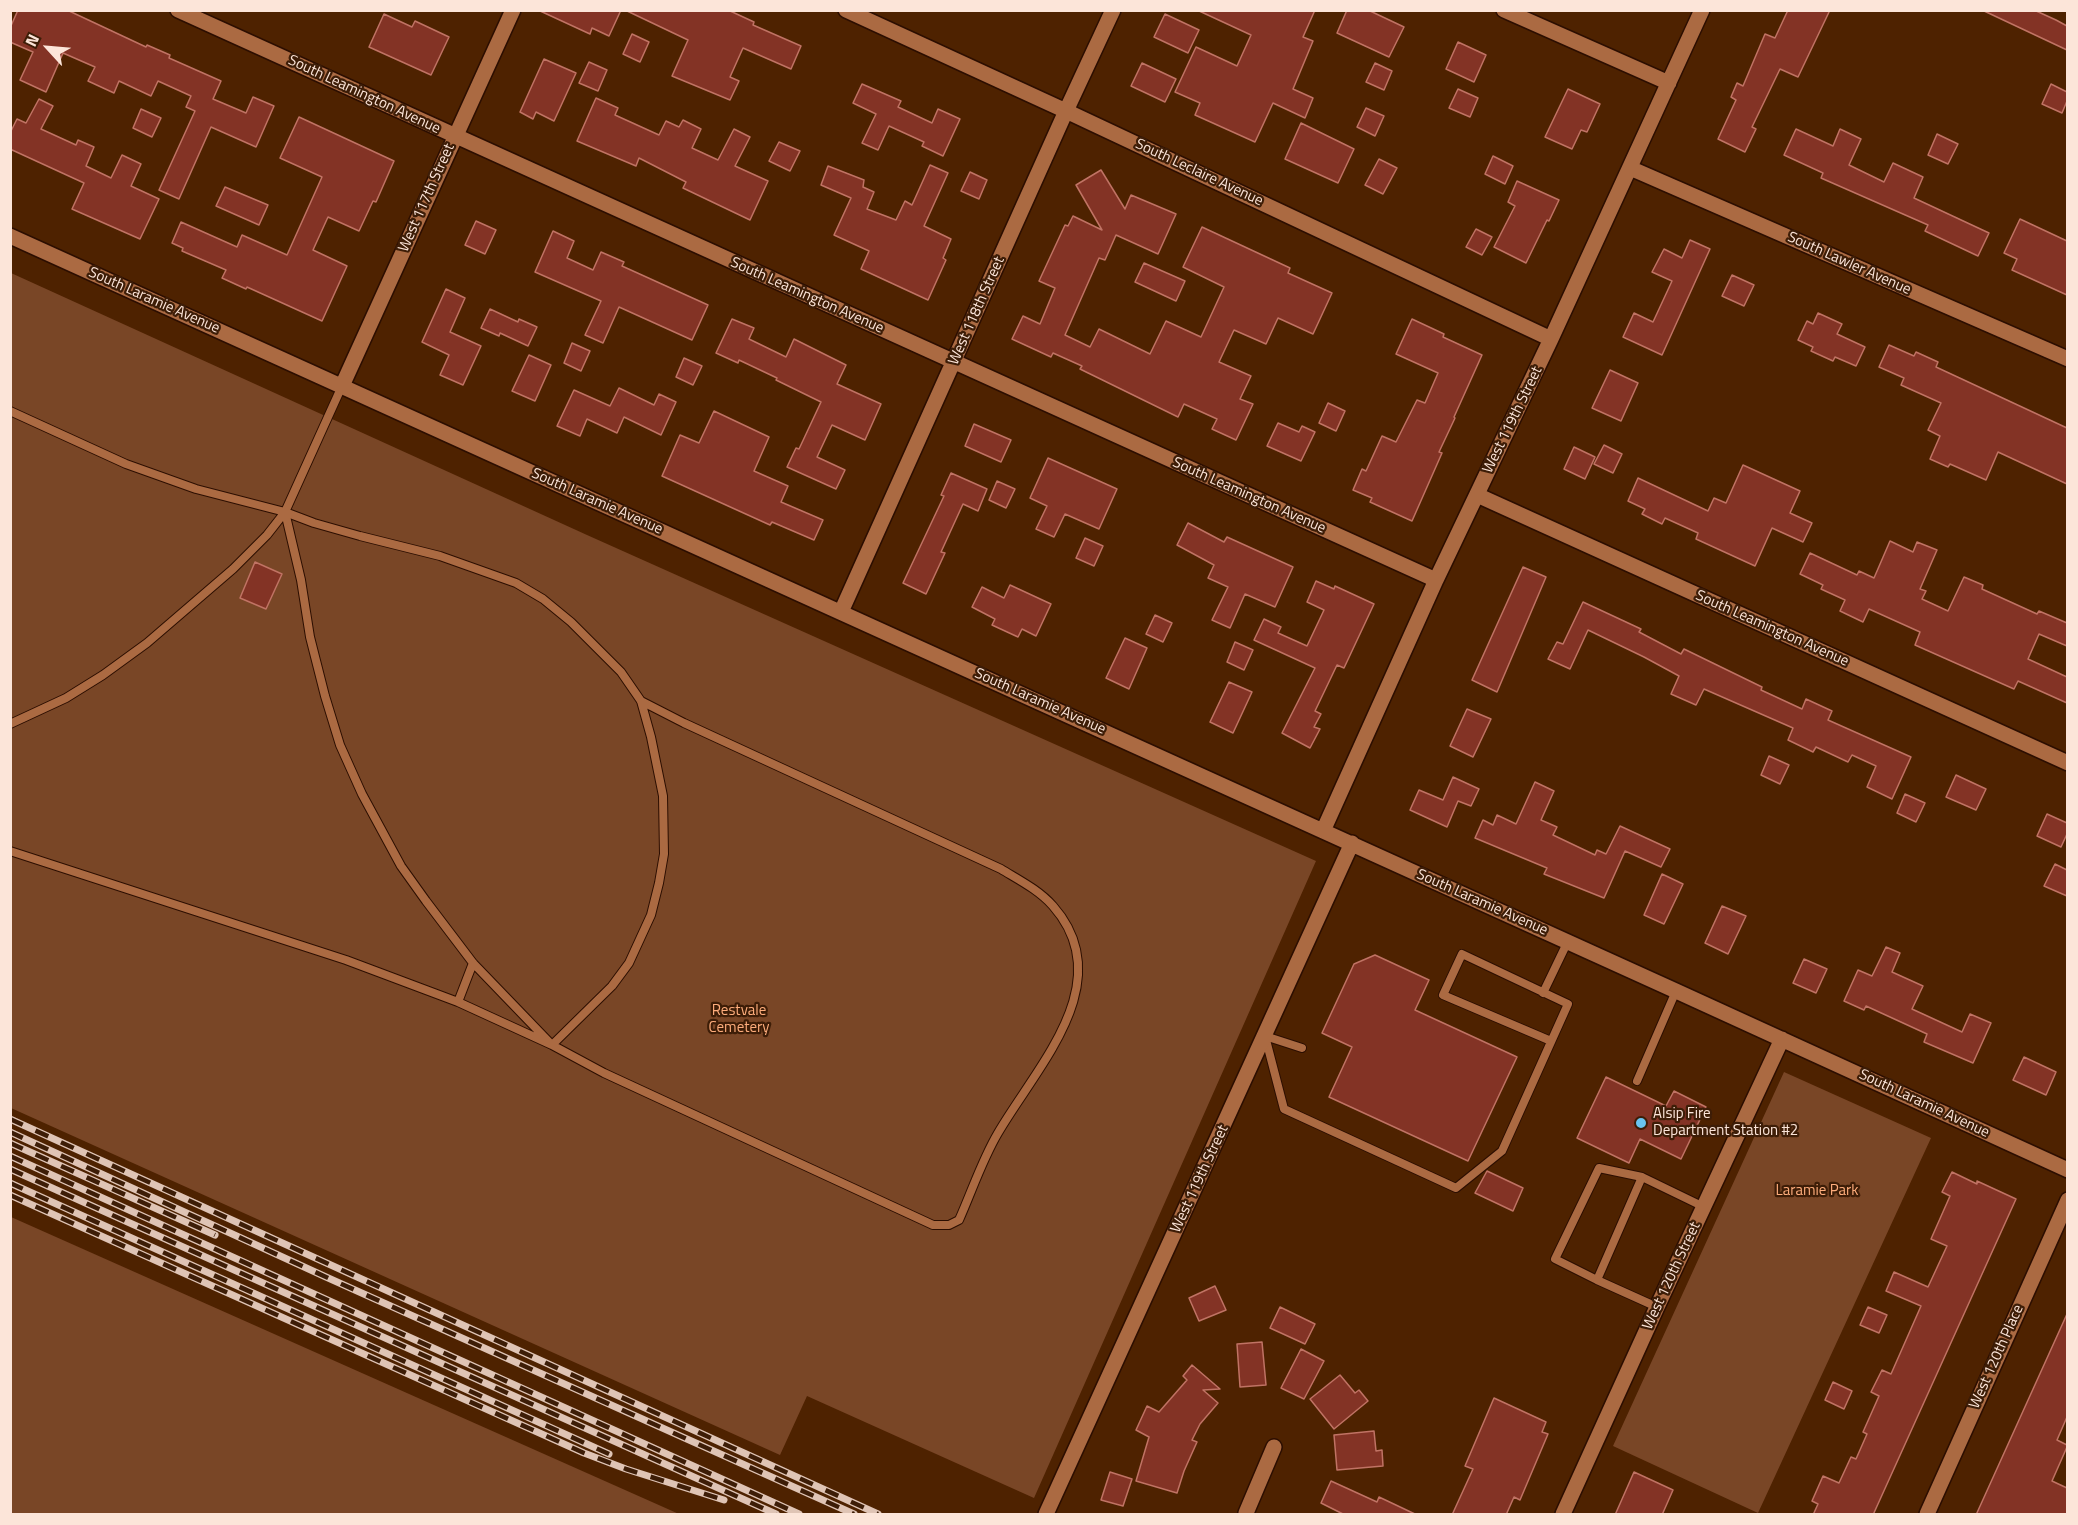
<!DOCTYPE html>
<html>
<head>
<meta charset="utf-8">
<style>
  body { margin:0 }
  #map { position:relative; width:2078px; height:1525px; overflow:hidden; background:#4e2200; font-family:"Titillium Web",sans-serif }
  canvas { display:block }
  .frame { position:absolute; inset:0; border:12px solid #fce5d9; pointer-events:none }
  .north { position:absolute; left:18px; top:18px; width:60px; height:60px; -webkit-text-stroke:4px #3d1d07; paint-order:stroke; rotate:296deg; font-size:16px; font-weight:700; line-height:24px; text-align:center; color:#fce5d9 }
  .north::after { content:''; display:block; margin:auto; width:21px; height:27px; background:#fce5d9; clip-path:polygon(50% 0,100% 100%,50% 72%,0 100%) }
</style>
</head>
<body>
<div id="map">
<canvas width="2078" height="1525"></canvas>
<div class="frame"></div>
<div class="north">N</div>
</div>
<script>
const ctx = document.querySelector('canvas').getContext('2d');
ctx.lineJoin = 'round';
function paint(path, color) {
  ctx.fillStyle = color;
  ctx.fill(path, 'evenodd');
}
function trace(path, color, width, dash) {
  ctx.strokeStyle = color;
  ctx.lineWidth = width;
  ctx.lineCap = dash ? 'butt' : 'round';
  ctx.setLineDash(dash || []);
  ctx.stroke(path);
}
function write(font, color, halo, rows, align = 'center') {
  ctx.font = font + ' "Titillium Web",sans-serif';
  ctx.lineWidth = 4.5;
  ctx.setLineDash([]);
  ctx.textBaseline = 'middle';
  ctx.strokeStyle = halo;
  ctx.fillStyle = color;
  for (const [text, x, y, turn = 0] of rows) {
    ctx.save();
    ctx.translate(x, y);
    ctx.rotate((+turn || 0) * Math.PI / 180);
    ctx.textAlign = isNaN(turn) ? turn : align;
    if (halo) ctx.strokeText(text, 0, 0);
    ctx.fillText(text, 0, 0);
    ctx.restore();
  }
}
paint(new Path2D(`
  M 11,273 L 587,535 L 1316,861 L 1034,1498 L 807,1396 L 780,1455 L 11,1108 Z
  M 1784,1072 L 1931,1138 L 1758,1513 L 1613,1446 Z
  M 10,1217 L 11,1217 L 679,1514 L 11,1514 Z`), '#794626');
const building = new Path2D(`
  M 18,10 L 67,10 L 146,47 L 147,45 L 170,55 L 169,58 L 221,81 L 213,99 L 246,113 L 253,97 L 274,106 L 256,147 L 211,127 L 179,199 L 159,190 L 195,111 L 186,107 L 191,96 L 158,81 L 151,96 L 119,81 L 114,93 L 88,81 L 95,67 L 63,53 L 46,92 L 20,80 L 33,52 L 10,42 L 10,28 Z
  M 538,10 L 621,10 L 609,36 L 592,28 L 590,34 Z
  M 625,10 L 728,10 L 754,22 L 753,25 L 801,46 L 791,69 L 743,48 L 730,77 L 739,81 L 730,100 L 672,76 L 688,40 Z
  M 1197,10 L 1315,10 L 1303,37 L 1313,41 L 1293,89 L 1313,98 L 1305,118 L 1273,103 L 1255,142 L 1195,115 L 1200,103 L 1175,92 L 1196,47 L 1237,66 L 1251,35 Z
  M 1347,10 L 1368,10 L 1404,27 L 1389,57 L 1337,33 Z
  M 1788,10 L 1830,10 L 1798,77 L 1780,69 L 1752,127 L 1756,129 L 1745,152 L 1718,139 L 1736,100 L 1731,97 L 1737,83 L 1743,86 L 1765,34 L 1775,38 Z
  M 1982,10 L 2034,10 L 2056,20 L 2067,26 L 2067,50 Z
  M 384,14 L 412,27 L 415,21 L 449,37 L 431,75 L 369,47 Z
  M 1165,14 L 1199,30 L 1188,53 L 1154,37 Z
  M 632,34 L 649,42 L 640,62 L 623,54 Z
  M 1458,42 L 1486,55 L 1474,82 L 1446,69 Z
  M 544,59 L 576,73 L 554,121 L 536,112 L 533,119 L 520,112 Z
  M 589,62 L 607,70 L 598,91 L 579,83 Z
  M 1142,63 L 1176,79 L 1165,102 L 1131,86 Z
  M 1375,63 L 1392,71 L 1384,90 L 1366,82 Z
  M 862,84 L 901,101 L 898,107 L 932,123 L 938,109 L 960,119 L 943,156 L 922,146 L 924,142 L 889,126 L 878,150 L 862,143 L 876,114 L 853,103 Z
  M 2051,84 L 2067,92 L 2067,101 L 2062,113 L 2042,104 Z
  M 1458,89 L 1478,98 L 1470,117 L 1449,108 Z
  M 1568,89 L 1600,104 L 1587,132 L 1581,130 L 1572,149 L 1545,137 Z
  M 596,98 L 618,108 L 615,115 L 659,135 L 666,121 L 679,127 L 683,120 L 701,129 L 692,148 L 718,160 L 734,129 L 750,137 L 735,166 L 768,181 L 750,220 L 683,188 L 686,182 L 639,158 L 636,166 L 577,141 Z
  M 39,99 L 53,106 L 41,129 L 76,145 L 78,140 L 94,147 L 86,166 L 111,178 L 122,155 L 141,164 L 131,186 L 159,199 L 140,239 L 72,209 L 84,183 L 10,149 L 10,133 L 17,119 L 26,123 Z
  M 1366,108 L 1384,116 L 1375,136 L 1357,127 Z
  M 141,109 L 161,118 L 152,137 L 133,128 Z
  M 299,117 L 394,161 L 376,202 L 373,201 L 359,231 L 328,217 L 313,250 L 347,266 L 322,321 L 247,287 L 246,289 L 222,278 L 226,270 L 182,251 L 183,248 L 172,243 L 181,222 L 237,247 L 242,235 L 287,255 L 322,177 L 280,158 Z
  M 1301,123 L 1354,149 L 1338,183 L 1285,159 Z
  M 1796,129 L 1833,146 L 1840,129 L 1861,139 L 1849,165 L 1884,182 L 1893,163 L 1923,177 L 1914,198 L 1989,233 L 1978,256 L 1925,231 L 1928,225 L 1821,178 L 1823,173 L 1784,155 Z
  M 1937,134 L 1958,144 L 1948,164 L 1928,155 Z
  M 779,142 L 800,151 L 790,171 L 769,161 Z
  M 1493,156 L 1513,166 L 1505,184 L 1485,174 Z
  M 1379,159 L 1397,168 L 1383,194 L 1365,185 Z
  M 930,165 L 948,173 L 924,226 L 951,239 L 943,258 L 946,260 L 928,300 L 861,269 L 869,251 L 834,235 L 851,198 L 821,185 L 828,166 L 864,180 L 863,187 L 874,192 L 867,209 L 896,220 L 905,201 L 912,205 Z
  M 1101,170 L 1125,209 L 1131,195 L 1176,214 L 1158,254 L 1116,235 L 1105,260 L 1099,258 L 1065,335 L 1090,347 L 1099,329 L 1150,354 L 1166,321 L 1201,337 L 1224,287 L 1183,267 L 1202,227 L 1290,268 L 1288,273 L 1332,293 L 1313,334 L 1278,318 L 1266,344 L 1234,330 L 1219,362 L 1251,376 L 1240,399 L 1253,404 L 1236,440 L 1212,429 L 1217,419 L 1184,404 L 1178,417 L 1080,369 L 1082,366 L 1053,353 L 1051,357 L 1012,339 L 1023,316 L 1040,324 L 1055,288 L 1039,281 L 1065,225 L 1068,226 L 1073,216 L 1102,230 L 1076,185 Z
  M 970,172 L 987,180 L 979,199 L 961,191 Z
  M 1517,181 L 1559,200 L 1549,221 L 1547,220 L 1526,263 L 1494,247 L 1515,206 L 1508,202 Z
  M 225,187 L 268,205 L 259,225 L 216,206 Z
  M 2020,219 L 2067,241 L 2067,295 L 2012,270 L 2017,259 L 2004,253 Z
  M 476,221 L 496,230 L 485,254 L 465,245 Z
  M 1476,229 L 1492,237 L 1482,255 L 1466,247 Z
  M 553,231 L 574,241 L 567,258 L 593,270 L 601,252 L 624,262 L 622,266 L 708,305 L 692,340 L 619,307 L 603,343 L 585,335 L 601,301 L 535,272 Z
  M 1690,240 L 1710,249 L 1662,355 L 1623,337 L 1634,313 L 1653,322 L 1672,281 L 1652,272 L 1664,249 L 1682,258 Z
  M 1144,263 L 1185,281 L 1176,301 L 1135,282 Z
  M 1732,275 L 1754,285 L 1744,306 L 1722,296 Z
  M 446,289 L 465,298 L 450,332 L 481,346 L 463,385 L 440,375 L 449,355 L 422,342 Z
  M 490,309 L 518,322 L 519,319 L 537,327 L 528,346 L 500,333 L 499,336 L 481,328 Z
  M 1818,313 L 1842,324 L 1837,334 L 1865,347 L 1856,366 L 1835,357 L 1833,361 L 1811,351 L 1813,347 L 1798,340 L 1807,321 L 1813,324 Z
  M 732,319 L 754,328 L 749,339 L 786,357 L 794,339 L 846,365 L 837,384 L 881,404 L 865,440 L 832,425 L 817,457 L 845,470 L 836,489 L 787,467 L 796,448 L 799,449 L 821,402 L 776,380 L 777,378 L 739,360 L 738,363 L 716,353 Z
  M 1412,319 L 1444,334 L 1443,337 L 1482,355 L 1454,417 L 1455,418 L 1439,452 L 1442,453 L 1412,521 L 1370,502 L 1372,498 L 1353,490 L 1362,469 L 1366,471 L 1382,436 L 1396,442 L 1417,400 L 1425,403 L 1438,373 L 1396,354 Z
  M 572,343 L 590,351 L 581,371 L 564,363 Z
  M 1889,345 L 1914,356 L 1916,352 L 1938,362 L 1936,367 L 2067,428 L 2067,484 L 1998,452 L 1986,480 L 1950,464 L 1948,467 L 1930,459 L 1940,436 L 1928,430 L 1941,403 L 1901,385 L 1904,378 L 1879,367 Z
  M 529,355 L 551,365 L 535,401 L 512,391 Z
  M 684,358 L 702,366 L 693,385 L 676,377 Z
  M 1610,370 L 1638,383 L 1621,421 L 1592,408 Z
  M 619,388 L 654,405 L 659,394 L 676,402 L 661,435 L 624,417 L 617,433 L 587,419 L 580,436 L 557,426 L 574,390 L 610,406 Z
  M 1328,403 L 1345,411 L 1336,431 L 1319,423 Z
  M 714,411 L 769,437 L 754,471 L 788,486 L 781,502 L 823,520 L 814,540 L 772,522 L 770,525 L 662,476 L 680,435 L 699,443 Z
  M 1278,423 L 1299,432 L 1302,426 L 1315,432 L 1301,461 L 1267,446 Z
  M 974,424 L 1011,440 L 1001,462 L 965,446 Z
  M 1604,445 L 1622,454 L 1613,473 L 1594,464 Z
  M 1574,447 L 1595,457 L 1585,479 L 1564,469 Z
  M 1048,458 L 1117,489 L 1099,529 L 1065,514 L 1054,537 L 1036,529 L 1047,506 L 1030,498 Z
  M 1743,465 L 1800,491 L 1790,513 L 1812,523 L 1803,542 L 1772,528 L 1755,566 L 1696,539 L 1698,533 L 1665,518 L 1662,524 L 1642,514 L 1645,509 L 1628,501 L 1638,478 L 1708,511 L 1714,498 L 1726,503 Z
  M 951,473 L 987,489 L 978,511 L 963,504 L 941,552 L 945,553 L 926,594 L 903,583 L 944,496 L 941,495 Z
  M 997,481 L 1015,489 L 1006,508 L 989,500 Z
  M 1188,523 L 1224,542 L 1227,537 L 1293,567 L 1275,607 L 1245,594 L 1230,628 L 1212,620 L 1228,587 L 1208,578 L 1214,565 L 1177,545 Z
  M 1085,538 L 1103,546 L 1094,566 L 1076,558 Z
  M 1890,541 L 1913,552 L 1917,542 L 1937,550 L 1920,589 L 1926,591 L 1922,599 L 1948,611 L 1964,577 L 1983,585 L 1982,589 L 2037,614 L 2039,611 L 2067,623 L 2067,646 L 2039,634 L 2028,659 L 2067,677 L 2067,703 L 2018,681 L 2014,689 L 1915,645 L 1920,632 L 1869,609 L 1863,622 L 1840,611 L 1845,600 L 1821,589 L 1823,585 L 1800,574 L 1810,553 L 1857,575 L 1859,571 L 1874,578 Z
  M 255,562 L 282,574 L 266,609 L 240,598 Z
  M 1523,567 L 1546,577 L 1497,692 L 1472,680 Z
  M 1316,581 L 1334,589 L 1335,586 L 1374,604 L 1344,668 L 1337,665 L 1315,711 L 1321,714 L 1314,727 L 1320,729 L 1310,748 L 1282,733 L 1315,668 L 1254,640 L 1264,619 L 1281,627 L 1278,633 L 1307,646 L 1324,610 L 1307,602 Z
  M 1010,585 L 1051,604 L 1036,636 L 1022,629 L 1018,637 L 992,625 L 995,619 L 972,607 L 982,587 L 1004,598 Z
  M 1583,602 L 1641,629 L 1639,632 L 1681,654 L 1684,649 L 1762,687 L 1761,690 L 1802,709 L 1806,699 L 1832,711 L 1828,720 L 1911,757 L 1892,799 L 1867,787 L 1876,766 L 1852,755 L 1848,762 L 1816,747 L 1813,752 L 1788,740 L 1793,728 L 1704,689 L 1696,705 L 1671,694 L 1679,676 L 1644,657 L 1588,630 L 1570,669 L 1548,659 L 1557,642 L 1563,644 Z
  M 1155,615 L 1172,623 L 1163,642 L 1146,634 Z
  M 1125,638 L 1147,648 L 1129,689 L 1106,678 Z
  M 1235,642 L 1253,650 L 1244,670 L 1227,662 Z
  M 1229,682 L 1252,692 L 1233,733 L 1210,722 Z
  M 1467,709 L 1491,719 L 1473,757 L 1450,746 Z
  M 1769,756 L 1789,765 L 1780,784 L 1761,775 Z
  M 1956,775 L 1986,789 L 1976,810 L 1946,797 Z
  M 1453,777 L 1479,789 L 1471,806 L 1458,801 L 1447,827 L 1410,810 L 1419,790 L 1443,800 Z
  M 1535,782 L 1554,791 L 1541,820 L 1557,827 L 1553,835 L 1595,855 L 1597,850 L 1606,854 L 1620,826 L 1670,849 L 1661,867 L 1625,851 L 1604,898 L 1544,874 L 1547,868 L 1475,838 L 1483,820 L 1493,825 L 1497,815 L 1516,824 Z
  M 1905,794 L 1925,803 L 1916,822 L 1897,813 Z
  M 2047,814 L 2067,823 L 2067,834 L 2061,847 L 2037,836 Z
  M 2055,864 L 2067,870 L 2067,896 L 2044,886 Z
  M 1662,874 L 1683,884 L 1664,924 L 1644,915 Z
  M 1722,906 L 1746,916 L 1728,954 L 1705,943 Z
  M 1886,947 L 1900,953 L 1892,972 L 1923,986 L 1912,1009 L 1962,1032 L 1970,1014 L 1991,1023 L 1973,1063 L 1924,1042 L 1927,1034 L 1866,1006 L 1864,1010 L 1844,1001 L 1858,970 L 1872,976 Z
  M 1375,955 L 1429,980 L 1415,1010 L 1517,1057 L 1468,1161 L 1329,1097 L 1352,1047 L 1322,1033 L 1354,964 Z
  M 1804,959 L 1827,969 L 1816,993 L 1793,983 Z
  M 2024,1057 L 2056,1072 L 2046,1095 L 2013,1080 Z
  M 1606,1077 L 1666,1106 L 1674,1091 L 1706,1107 L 1681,1159 L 1640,1139 L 1629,1163 L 1577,1138 Z
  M 1487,1171 L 1523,1188 L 1513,1211 L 1475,1193 Z
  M 1952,1172 L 1977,1184 L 1977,1181 L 2016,1199 L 1873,1515 L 1813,1515 L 1818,1504 L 1812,1501 L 1823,1476 L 1839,1483 L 1851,1457 L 1856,1459 L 1867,1434 L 1863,1432 L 1879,1396 L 1871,1392 L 1882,1370 L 1891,1374 L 1921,1306 L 1886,1291 L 1894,1272 L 1928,1287 L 1947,1246 L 1931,1239 L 1950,1196 L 1942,1192 Z
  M 1215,1286 L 1226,1310 L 1199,1321 L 1189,1298 Z
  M 1280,1307 L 1315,1324 L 1305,1344 L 1270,1328 Z
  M 1868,1307 L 1887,1315 L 1879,1333 L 1860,1325 Z
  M 2067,1314 L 2067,1417 L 2057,1440 L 2067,1445 L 2067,1447 L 2052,1481 L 2067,1488 L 2067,1515 L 1976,1515 Z
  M 1262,1342 L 1266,1385 L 1240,1387 L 1237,1344 Z
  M 1301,1349 L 1324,1361 L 1304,1399 L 1281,1388 Z
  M 1192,1365 L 1220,1389 L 1203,1390 L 1218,1403 L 1200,1424 L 1192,1440 L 1197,1442 L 1184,1471 L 1177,1493 L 1136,1481 L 1149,1437 L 1136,1430 L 1147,1406 L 1159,1412 L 1187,1380 L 1183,1376 Z
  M 1340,1375 L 1355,1393 L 1359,1390 L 1368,1401 L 1334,1429 L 1310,1399 Z
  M 1833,1382 L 1852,1391 L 1844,1409 L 1825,1400 Z
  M 1494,1398 L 1546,1422 L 1542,1432 L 1548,1434 L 1520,1500 L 1514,1497 L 1506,1515 L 1452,1515 L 1473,1469 L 1465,1466 Z
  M 1374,1431 L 1376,1451 L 1382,1450 L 1383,1466 L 1337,1470 L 1334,1435 Z
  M 1110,1472 L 1132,1479 L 1123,1506 L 1101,1500 Z
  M 1634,1472 L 1673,1490 L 1662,1515 L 1615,1515 Z
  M 1331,1481 L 1377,1502 L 1379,1497 L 1417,1515 L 1345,1515 L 1321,1503 Z`);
paint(building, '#833325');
trace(building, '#c07364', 1.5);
const lane = new Path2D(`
  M 10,411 L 126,464 L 196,489 L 285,512 L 314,523 L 360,536 L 440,556 L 516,583 L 543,599 L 571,622 L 621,672 L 641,701 L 651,737 L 663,796 L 664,854 L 659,883 L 651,915 L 629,963 L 612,986 L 552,1045 L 473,963 L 426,901 L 401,866 L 362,794 L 340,745 L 325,696 L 310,637 L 301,580 L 285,512
  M 10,724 L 66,698 L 103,675 L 147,643 L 233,569 L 267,535 L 285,512 L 342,386
  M 10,851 L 346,960 L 458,1002 L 473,963
  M 1543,993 L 1568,941
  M 458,1002 L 552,1045 L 604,1073 L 933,1225 L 949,1225 L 959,1220 C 972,1191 982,1160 998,1133 C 1037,1066 1120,982 1053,906 C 1039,890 1019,880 1001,869 L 684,723 L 641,701
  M 1302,1048 L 1265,1036 L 1284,1109 L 1456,1188 L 1502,1151 L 1568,1004 L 1462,954 L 1443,995 L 1551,1041
  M 1637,1081 L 1676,991
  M 1597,1280 L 1642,1177
  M 1657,1307 L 1597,1280 L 1555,1259 L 1599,1168 L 1642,1177 L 1704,1207`);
const street = new Path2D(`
  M 178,10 L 1436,580
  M 846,10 L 1066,111 L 1551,339
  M 1504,10 L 1669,83
  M 1630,168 L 2068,359
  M 10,236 L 1676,991 L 2068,1170
  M 342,386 L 513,10
  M 1477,495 L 2068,763
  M 841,612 L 1066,111 L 1113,10
  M 1323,831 L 1436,580 L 1551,339 L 1702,10
  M 1046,1514 L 1352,843
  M 1247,1514 L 1246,1513 L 1274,1447
  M 1563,1514 L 1657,1307 L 1782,1039
  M 1927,1514 L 2068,1200`);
trace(lane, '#2c0e00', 10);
trace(street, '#2c0e00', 18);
trace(lane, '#ab6a42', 8);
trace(street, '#ab6a42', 15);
const rail = new Path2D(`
  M 10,1119 L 878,1514
  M 10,1132 L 326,1277 L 854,1514
  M 10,1143 L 215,1235
  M 10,1156 L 799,1514
  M 10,1169 L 776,1514
  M 10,1183 L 609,1454
  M 10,1195 L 584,1453 L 626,1469 L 724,1500`);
trace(rail, '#dfc4b5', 7);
trace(rail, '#3d1d07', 4.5, [14]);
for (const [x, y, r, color] of [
  [1641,1123,6,"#69c4f0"]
]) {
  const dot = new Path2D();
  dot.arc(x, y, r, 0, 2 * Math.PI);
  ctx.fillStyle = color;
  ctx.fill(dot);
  trace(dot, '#3d1d07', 2);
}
write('15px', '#fce5d9', '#3d1d07', [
  ["South Leamington Avenue",364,95,25],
  ["South Leclaire Avenue",1199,173,25],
  ["West 117th Street",427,198,-66],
  ["South Lawler Avenue",1849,264,24],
  ["South Leamington Avenue",807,296,24],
  ["South Laramie Avenue",154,301,24],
  ["West 118th Street",977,311,-66],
  ["West 119th Street",1513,420,-64],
  ["South Leamington Avenue",1249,496,24],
  ["South Laramie Avenue",597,502,24],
  ["South Leamington Avenue",1772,629,24],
  ["South Laramie Avenue",1040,702,24],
  ["South Laramie Avenue",1482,903,24],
  ["South Laramie Avenue",1924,1104,25],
  ["West 119th Street",1200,1179,-65],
  ["West 120th Street",1672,1276,-65],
  ["West 120th Place",1997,1357,-66]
]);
write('15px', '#fead7c', '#3d1d07', [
  ["Restvale",739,1011],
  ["Cemetery",739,1028],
  ["Laramie Park",1817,1191]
]);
write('15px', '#fce5d9', '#3d1d07', [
  ["Alsip Fire",1653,1114],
  ["Department Station #2",1653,1131]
], 'left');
</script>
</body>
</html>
